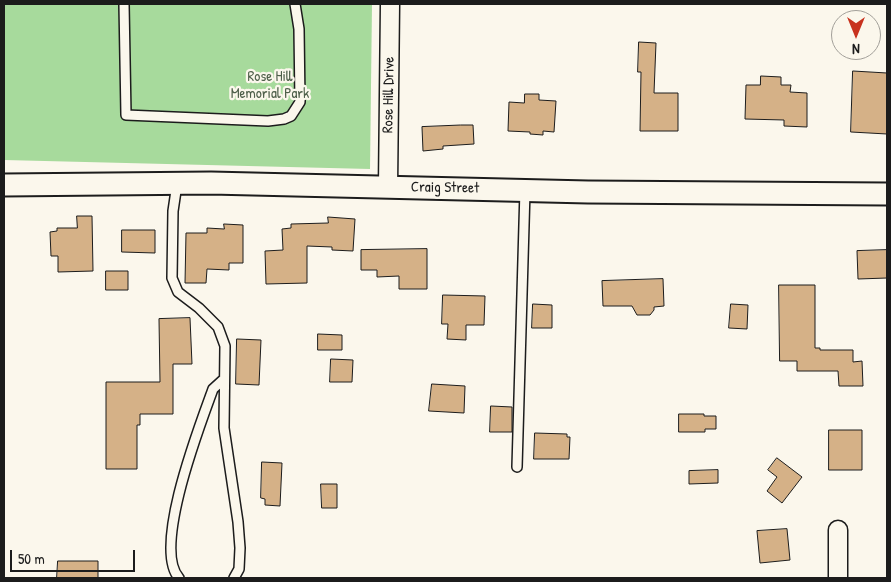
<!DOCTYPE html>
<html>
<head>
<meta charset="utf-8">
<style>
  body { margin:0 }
  #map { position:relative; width:891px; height:582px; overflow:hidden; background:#fbf7ec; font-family:"Patrick Hand",sans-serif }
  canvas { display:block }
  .frame { position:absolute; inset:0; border:5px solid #1c1c1c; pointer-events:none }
  .north { position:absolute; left:831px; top:10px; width:50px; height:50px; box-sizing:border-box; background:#fbf7ec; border:1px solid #a29f99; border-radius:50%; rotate:180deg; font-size:14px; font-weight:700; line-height:20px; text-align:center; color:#1c1c1c }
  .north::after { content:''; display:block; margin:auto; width:18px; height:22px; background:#c8321e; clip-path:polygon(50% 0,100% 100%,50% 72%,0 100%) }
  .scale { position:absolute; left:10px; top:550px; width:125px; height:22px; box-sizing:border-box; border:2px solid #1c1c1c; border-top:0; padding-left:6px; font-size:15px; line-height:18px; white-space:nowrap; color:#1c1c1c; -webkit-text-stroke:4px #fbf7ec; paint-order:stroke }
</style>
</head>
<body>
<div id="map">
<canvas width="891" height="582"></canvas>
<div class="frame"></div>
<div class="north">N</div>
<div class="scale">50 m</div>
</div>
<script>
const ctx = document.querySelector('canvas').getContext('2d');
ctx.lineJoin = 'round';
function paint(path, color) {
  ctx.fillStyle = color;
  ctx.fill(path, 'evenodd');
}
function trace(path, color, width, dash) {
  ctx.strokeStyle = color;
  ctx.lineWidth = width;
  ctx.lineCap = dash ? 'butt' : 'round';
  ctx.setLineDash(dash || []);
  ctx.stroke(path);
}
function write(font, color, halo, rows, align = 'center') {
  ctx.font = font + ' "Patrick Hand",sans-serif';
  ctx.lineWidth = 4.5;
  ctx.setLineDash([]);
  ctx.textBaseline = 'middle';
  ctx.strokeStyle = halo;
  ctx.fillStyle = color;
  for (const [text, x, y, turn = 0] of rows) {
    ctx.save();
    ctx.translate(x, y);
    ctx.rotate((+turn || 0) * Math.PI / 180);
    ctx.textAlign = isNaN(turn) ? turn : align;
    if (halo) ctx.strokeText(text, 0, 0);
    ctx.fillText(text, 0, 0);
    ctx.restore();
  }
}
paint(new Path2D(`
  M 4,4 L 372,4 L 370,169 L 4,160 Z`), '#a7da9c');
const building = new Path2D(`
  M 639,42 L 656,43 L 654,93 L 678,93 L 678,131 L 640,131 L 641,72 L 638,72 Z
  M 853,71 L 887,73 L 887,134 L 851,132 Z
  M 761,76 L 781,77 L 781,85 L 791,85 L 790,92 L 807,93 L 807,127 L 784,126 L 784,120 L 745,119 L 746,85 L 760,85 Z
  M 525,94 L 539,94 L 539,100 L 556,101 L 554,132 L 543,131 L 543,135 L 530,134 L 530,132 L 508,131 L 509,102 L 524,103 Z
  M 461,125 L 473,125 L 474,144 L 443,146 L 443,149 L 423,151 L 422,127 Z
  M 77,216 L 92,216 L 93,271 L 58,272 L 58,256 L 51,256 L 50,232 L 57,231 L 57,228 L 77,228 Z
  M 328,217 L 355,219 L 353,251 L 332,250 L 332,247 L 307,246 L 307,283 L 266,284 L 265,251 L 283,250 L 282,229 L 291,228 L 291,224 L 328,223 Z
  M 224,224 L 243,225 L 243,263 L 229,263 L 229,270 L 207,269 L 206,283 L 185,283 L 186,233 L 207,233 L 207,228 L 224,229 Z
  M 122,230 L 155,230 L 155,253 L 122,252 Z
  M 427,249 L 427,289 L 399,289 L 399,276 L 377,277 L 377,270 L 361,270 L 361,250 Z
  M 887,250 L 887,278 L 858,279 L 857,251 Z
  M 106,271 L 128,271 L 128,290 L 106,290 Z
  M 663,279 L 664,306 L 654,307 L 654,310 L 650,315 L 637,315 L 632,306 L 603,306 L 602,281 Z
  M 779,285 L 815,285 L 815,348 L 820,348 L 820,350 L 853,350 L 853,362 L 862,361 L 863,386 L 839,386 L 838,371 L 797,371 L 797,361 L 780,361 Z
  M 443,295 L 485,296 L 484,325 L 466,325 L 466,340 L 447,339 L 448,324 L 442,324 Z
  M 533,304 L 552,305 L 552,328 L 532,328 Z
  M 731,304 L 748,305 L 747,329 L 729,328 Z
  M 190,318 L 192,364 L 173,364 L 173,414 L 140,414 L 140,425 L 137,425 L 137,469 L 106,469 L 106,382 L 160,382 L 159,319 Z
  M 318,334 L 342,335 L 342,350 L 318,350 Z
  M 237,339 L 261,340 L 259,385 L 236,384 Z
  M 331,359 L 353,360 L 352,382 L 330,382 Z
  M 432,384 L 465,386 L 464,413 L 429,411 Z
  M 491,406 L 512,407 L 512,432 L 490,432 Z
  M 679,414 L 704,414 L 704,416 L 716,416 L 716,429 L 705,429 L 705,432 L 679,432 Z
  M 829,430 L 862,430 L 862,470 L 829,470 Z
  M 535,433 L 567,434 L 567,437 L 570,437 L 569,459 L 534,459 Z
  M 777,458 L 802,477 L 782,503 L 767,491 L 777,477 L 768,470 Z
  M 262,462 L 282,463 L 280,506 L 265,505 L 265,499 L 261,498 Z
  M 718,470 L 718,483 L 689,484 L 689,471 Z
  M 321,484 L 337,484 L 337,508 L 322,508 Z
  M 787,529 L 790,560 L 760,563 L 757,531 Z
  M 58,561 L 98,561 L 98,578 L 57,578 Z`);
paint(building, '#d5b187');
trace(building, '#1c1c1c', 1);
const service = new Path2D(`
  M 124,4 L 126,115 L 268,121 L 284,119 L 291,116 L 300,102 L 299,29 L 295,4
  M 177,184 L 173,211 L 172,278 L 178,292 L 199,308 L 218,327 L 225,346 L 224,428 L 238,522 L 240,548 L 239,569 L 234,578
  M 517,467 L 525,190
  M 179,578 C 152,548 200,425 213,389 L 224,379`);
const minor = new Path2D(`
  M 388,187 L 390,4
  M 838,578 L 838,530`);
const tertiary = new Path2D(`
  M 4,185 L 211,183 L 588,192 L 887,194`);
trace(service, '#1c1c1c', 12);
trace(minor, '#1c1c1c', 21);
trace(tertiary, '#1c1c1c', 25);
trace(service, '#fbf7ec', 9);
trace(minor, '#fbf7ec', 18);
trace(tertiary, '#fbf7ec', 21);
write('15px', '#4d5e49', '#fbf7ec', [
  ["Rose Hill",270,77],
  ["Memorial Park",270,94]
]);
write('15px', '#1c1c1c', '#fbf7ec', [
  ["Rose Hill Drive",389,95,-89],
  ["Craig Street",445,188,1]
]);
</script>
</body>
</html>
